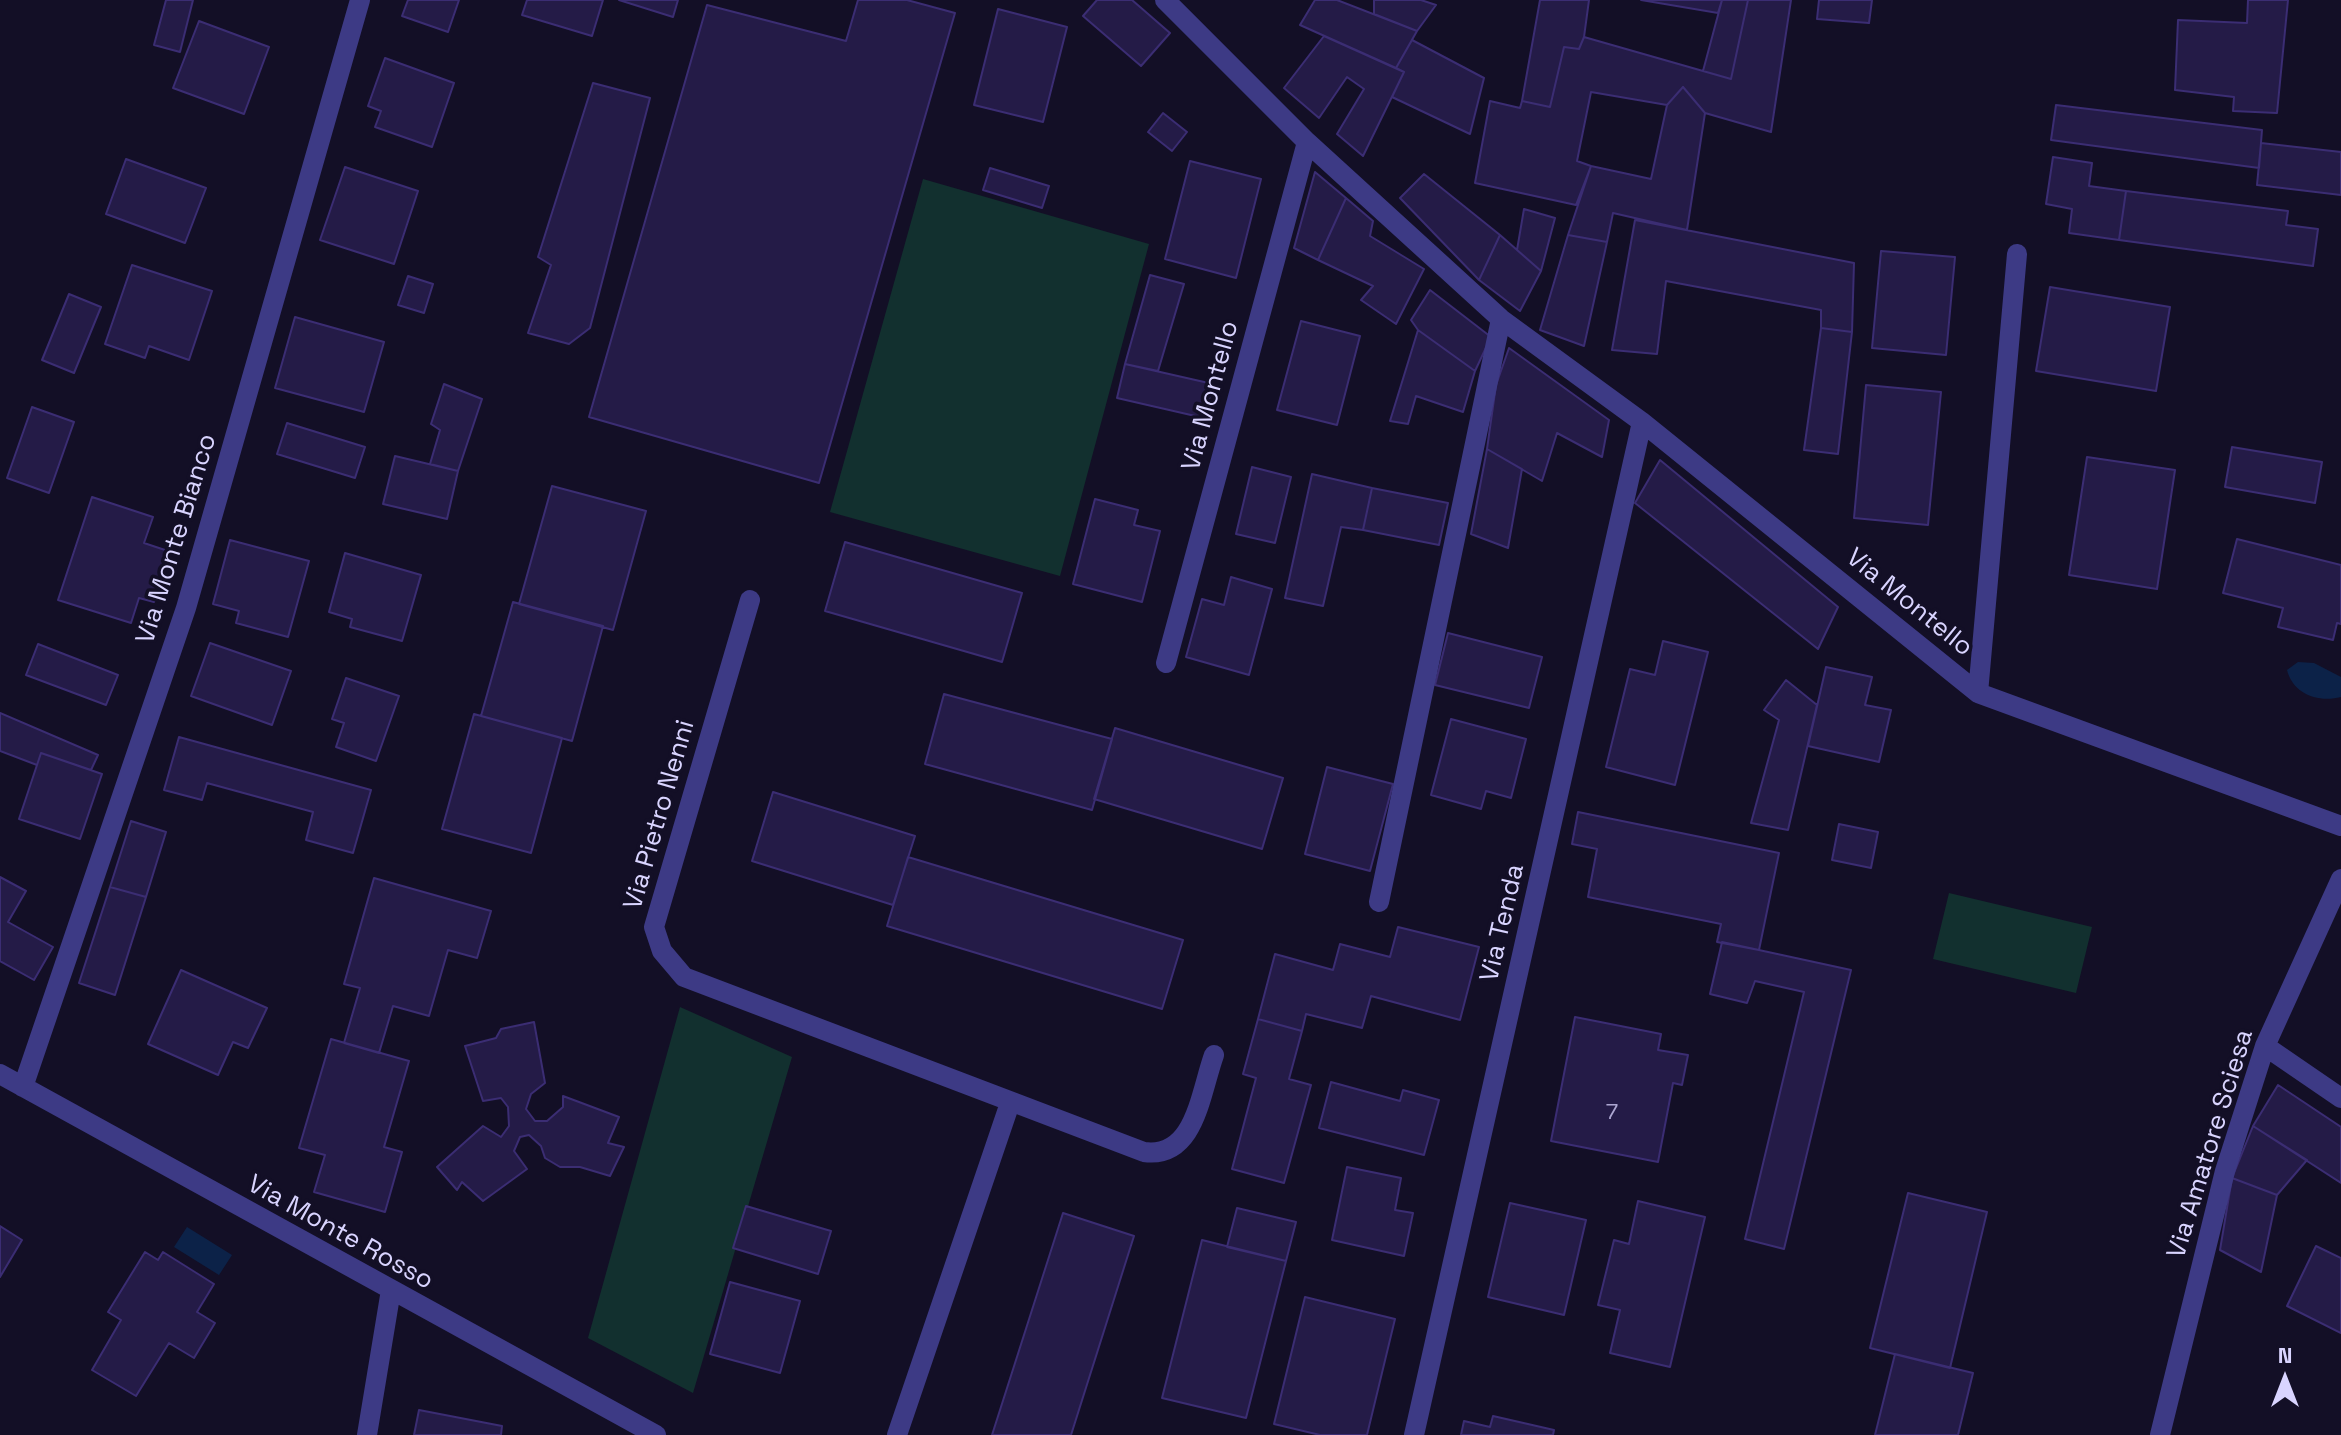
<!DOCTYPE html>
<html>
<head>
<meta charset="utf-8">
<style>
  body { margin:0 }
  #map { position:relative; width:2341px; height:1435px; overflow:hidden; background:#130f26; font-family:"Space Grotesk",sans-serif }
  canvas { display:block }
  .north { position:absolute; left:2245px; top:1339px; width:80px; height:80px; -webkit-text-stroke:6px #130f26; paint-order:stroke; rotate:0deg; font-size:22px; font-weight:700; line-height:32px; text-align:center; color:#d9d4ff }
  .north::after { content:''; display:block; margin:auto; width:28px; height:36px; background:#d9d4ff; clip-path:polygon(50% 0,100% 100%,50% 72%,0 100%) }
</style>
</head>
<body>
<div id="map">
<canvas width="2341" height="1435"></canvas>
<div class="north">N</div>
</div>
<script>
const ctx = document.querySelector('canvas').getContext('2d');
ctx.lineJoin = 'round';
function paint(path, color) {
  ctx.fillStyle = color;
  ctx.fill(path, 'evenodd');
}
function trace(path, color, width, dash) {
  ctx.strokeStyle = color;
  ctx.lineWidth = width;
  ctx.lineCap = dash ? 'butt' : 'round';
  ctx.setLineDash(dash || []);
  ctx.stroke(path);
}
function write(font, color, halo, rows, align = 'center') {
  ctx.font = font + ' "Space Grotesk",sans-serif';
  ctx.lineWidth = 7;
  ctx.setLineDash([]);
  ctx.textBaseline = 'middle';
  ctx.strokeStyle = halo;
  ctx.fillStyle = color;
  for (const [text, x, y, turn = 0] of rows) {
    ctx.save();
    ctx.translate(x, y);
    ctx.rotate((+turn || 0) * Math.PI / 180);
    ctx.textAlign = isNaN(turn) ? turn : align;
    if (halo) ctx.strokeText(text, 0, 0);
    ctx.fillText(text, 0, 0);
    ctx.restore();
  }
}
paint(new Path2D(`
  M 923,179 L 1149,244 L 1060,576 L 830,512 Z
  M 1949,893 L 2092,927 L 2076,993 L 1933,959 Z
  M 680,1007 L 792,1057 L 693,1393 L 588,1338 Z`), '#12302f');
paint(new Path2D(`
  M 2298,662 L 2314,663 L 2341,677 L 2341,697 C 2318,703 2293,694 2287,670 Z
  M 187,1227 L 232,1255 L 219,1275 L 174,1247 Z`), '#0c2248');
const building = new Path2D(`
  M 166,0 L 193,0 L 180,52 L 154,45 Z
  M 408,0 L 459,0 L 448,32 L 402,16 Z
  M 527,0 L 603,0 L 592,36 L 522,15 Z
  M 619,0 L 678,0 L 673,17 Z
  M 858,0 L 907,0 L 955,13 L 819,483 L 589,417 L 707,5 L 846,41 Z
  M 1097,0 L 1132,0 L 1170,33 L 1141,66 L 1083,16 Z
  M 1315,0 L 1337,0 L 1417,31 L 1396,68 L 1300,25 Z
  M 1374,0 L 1421,0 L 1436,5 L 1417,31 L 1374,14 Z
  M 1540,0 L 1589,0 L 1584,37 L 1579,49 L 1564,47 L 1550,107 L 1522,101 Z
  M 1641,0 L 1722,0 L 1718,13 Z
  M 1722,0 L 1748,0 L 1731,79 L 1703,71 Z
  M 1748,0 L 1791,0 L 1771,132 L 1705,113 L 1683,87 L 1667,105 L 1591,92 L 1577,161 L 1591,166 L 1576,205 L 1475,183 L 1490,101 L 1520,108 L 1522,101 L 1550,107 L 1564,47 L 1579,49 L 1584,37 L 1731,79 Z
  M 1819,0 L 1872,0 L 1869,23 L 1817,19 Z
  M 2248,0 L 2288,0 L 2277,113 L 2233,111 L 2234,97 L 2175,90 L 2178,20 L 2247,23 Z
  M 998,9 L 1067,27 L 1043,122 L 974,105 Z
  M 199,21 L 269,47 L 244,114 L 173,88 Z
  M 1324,36 L 1404,72 L 1363,156 L 1337,134 L 1364,89 L 1347,77 L 1319,118 L 1284,88 Z
  M 1412,40 L 1484,78 L 1470,134 L 1392,97 L 1404,72 L 1396,68 Z
  M 385,58 L 454,83 L 432,147 L 375,127 L 381,111 L 368,106 Z
  M 593,83 L 650,98 L 590,328 L 569,344 L 528,333 L 551,265 L 538,257 Z
  M 1683,87 L 1705,113 L 1687,230 L 1613,213 L 1607,242 L 1568,235 L 1591,166 L 1651,179 L 1667,105 Z
  M 2056,105 L 2262,130 L 2259,168 L 2051,140 Z
  M 1163,113 L 1187,132 L 1172,151 L 1148,132 Z
  M 2261,143 L 2341,152 L 2341,195 L 2257,185 Z
  M 2053,157 L 2092,163 L 2089,186 L 2126,191 L 2119,240 L 2069,233 L 2072,209 L 2046,204 Z
  M 126,159 L 206,188 L 185,243 L 106,214 Z
  M 1190,161 L 1261,179 L 1236,278 L 1165,259 Z
  M 345,167 L 418,191 L 394,264 L 320,240 Z
  M 990,168 L 1049,186 L 1042,208 L 983,190 Z
  M 1315,172 L 1346,198 L 1318,260 L 1294,248 Z
  M 1424,174 L 1500,235 L 1479,280 L 1400,198 Z
  M 2126,191 L 2288,211 L 2286,225 L 2318,229 L 2313,266 L 2119,240 Z
  M 1346,198 L 1373,221 L 1370,236 L 1424,269 L 1396,324 L 1361,300 L 1373,286 L 1318,260 Z
  M 1524,209 L 1555,218 L 1541,271 L 1517,250 Z
  M 1635,220 L 1854,263 L 1852,332 L 1821,328 L 1821,310 L 1666,281 L 1657,354 L 1612,350 Z
  M 1500,235 L 1541,271 L 1520,311 L 1479,280 Z
  M 1568,235 L 1607,242 L 1584,346 L 1540,330 Z
  M 1881,251 L 1955,257 L 1946,355 L 1872,348 Z
  M 132,265 L 212,291 L 189,360 L 149,346 L 145,358 L 105,344 Z
  M 1150,275 L 1184,284 L 1158,371 L 1125,364 Z
  M 408,276 L 433,284 L 424,313 L 398,305 Z
  M 2050,287 L 2170,307 L 2156,391 L 2036,371 Z
  M 1430,290 L 1491,337 L 1475,371 L 1418,330 L 1411,320 Z
  M 69,294 L 101,307 L 74,373 L 42,360 Z
  M 295,317 L 384,342 L 364,412 L 275,388 Z
  M 1301,321 L 1360,336 L 1337,425 L 1277,410 Z
  M 1821,328 L 1852,332 L 1838,454 L 1804,450 Z
  M 1418,330 L 1475,371 L 1463,412 L 1416,396 L 1408,424 L 1390,421 Z
  M 1509,348 L 1609,420 L 1602,457 L 1557,433 L 1542,481 L 1487,449 L 1496,385 Z
  M 1125,364 L 1213,384 L 1204,418 L 1117,398 Z
  M 444,384 L 482,399 L 458,471 L 430,464 L 440,430 L 431,424 Z
  M 1866,385 L 1941,392 L 1928,525 L 1854,518 Z
  M 32,407 L 74,422 L 49,493 L 7,478 Z
  M 287,423 L 365,447 L 355,478 L 277,454 Z
  M 2232,447 L 2322,462 L 2315,503 L 2225,487 Z
  M 1487,449 L 1522,469 L 1508,548 L 1471,534 Z
  M 395,456 L 458,471 L 447,519 L 383,504 Z
  M 2087,457 L 2175,470 L 2157,589 L 2069,575 Z
  M 1660,460 L 1838,607 L 1818,649 L 1635,503 Z
  M 1252,467 L 1291,477 L 1275,543 L 1236,534 Z
  M 1312,474 L 1372,488 L 1363,530 L 1341,527 L 1323,606 L 1285,598 Z
  M 552,486 L 646,511 L 613,630 L 519,604 Z
  M 1372,488 L 1448,503 L 1439,545 L 1363,530 Z
  M 92,497 L 153,517 L 144,543 L 171,552 L 154,602 L 139,598 L 131,623 L 58,600 Z
  M 1095,499 L 1138,510 L 1134,525 L 1160,531 L 1142,602 L 1073,584 Z
  M 2237,539 L 2341,565 L 2341,624 L 2337,623 L 2333,640 L 2278,627 L 2283,608 L 2223,593 Z
  M 230,540 L 309,561 L 288,637 L 236,623 L 239,611 L 213,604 Z
  M 845,542 L 1022,593 L 1002,662 L 825,611 Z
  M 345,553 L 421,575 L 402,641 L 350,627 L 352,619 L 329,612 Z
  M 1231,577 L 1272,589 L 1249,675 L 1186,657 L 1202,599 L 1224,605 Z
  M 513,602 L 603,626 L 572,741 L 481,716 Z
  M 1448,633 L 1542,657 L 1529,708 L 1435,685 Z
  M 1663,641 L 1708,652 L 1675,785 L 1606,767 L 1630,669 L 1655,675 Z
  M 210,643 L 291,671 L 272,725 L 191,696 Z
  M 38,644 L 118,675 L 106,705 L 26,675 Z
  M 1826,667 L 1872,677 L 1865,705 L 1891,710 L 1879,762 L 1808,746 Z
  M 346,678 L 399,696 L 376,761 L 336,747 L 344,723 L 332,719 Z
  M 1786,680 L 1817,705 L 1788,830 L 1751,823 L 1779,720 L 1764,710 Z
  M 944,694 L 1112,739 L 1092,810 L 925,764 Z
  M 0,713 L 98,755 L 91,770 L 41,753 L 37,765 L 0,751 Z
  M 474,714 L 562,738 L 531,853 L 442,829 Z
  M 1451,719 L 1526,739 L 1511,798 L 1486,791 L 1481,809 L 1431,795 Z
  M 1115,728 L 1283,778 L 1262,849 L 1094,799 Z
  M 179,737 L 371,790 L 353,853 L 306,840 L 313,812 L 207,783 L 202,800 L 164,790 Z
  M 41,753 L 102,774 L 80,839 L 19,819 Z
  M 1327,767 L 1393,784 L 1370,871 L 1305,854 Z
  M 773,792 L 915,836 L 893,905 L 752,861 Z
  M 1578,812 L 1779,853 L 1759,950 L 1717,942 L 1721,924 L 1588,897 L 1597,849 L 1572,844 Z
  M 131,821 L 166,832 L 146,897 L 110,887 Z
  M 1839,824 L 1878,832 L 1871,868 L 1832,860 Z
  M 908,857 L 1183,940 L 1162,1009 L 887,926 Z
  M 0,877 L 26,891 L 8,922 L 53,947 L 34,980 L 0,961 Z
  M 374,878 L 491,911 L 477,958 L 448,950 L 429,1016 L 393,1006 L 379,1053 L 344,1043 L 360,988 L 344,984 Z
  M 110,887 L 146,897 L 115,995 L 79,983 Z
  M 1398,927 L 1479,947 L 1460,1020 L 1371,996 L 1362,1028 L 1306,1014 L 1302,1031 L 1258,1019 L 1275,954 L 1333,970 L 1340,944 L 1390,957 Z
  M 1722,942 L 1851,970 L 1784,1249 L 1745,1239 L 1804,992 L 1755,981 L 1747,1003 L 1710,994 Z
  M 181,970 L 267,1008 L 248,1048 L 233,1042 L 218,1075 L 148,1044 Z
  M 1575,1017 L 1661,1034 L 1658,1050 L 1688,1055 L 1682,1085 L 1673,1083 L 1658,1162 L 1551,1141 Z
  M 1258,1019 L 1302,1031 L 1289,1079 L 1311,1085 L 1284,1183 L 1232,1169 L 1256,1078 L 1243,1074 Z
  M 534,1022 L 545,1083 L 531,1094 L 526,1109 L 535,1121 L 547,1121 L 563,1107 L 563,1096 L 619,1117 L 608,1143 L 624,1147 L 610,1176 L 580,1167 L 560,1167 L 545,1158 L 541,1146 L 529,1135 L 520,1137 L 514,1151 L 527,1169 L 483,1201 L 462,1182 L 457,1190 L 437,1167 L 483,1126 L 501,1137 L 509,1126 L 508,1107 L 501,1098 L 483,1101 L 465,1046 L 496,1038 L 501,1029 Z
  M 331,1039 L 409,1061 L 384,1147 L 402,1152 L 385,1212 L 314,1192 L 325,1155 L 299,1148 Z
  M 1331,1082 L 1400,1101 L 1403,1090 L 1439,1100 L 1424,1155 L 1319,1128 Z
  M 2278,1085 L 2341,1127 L 2341,1183 L 2253,1126 Z
  M 2253,1126 L 2307,1160 L 2277,1195 L 2232,1178 Z
  M 1347,1167 L 1401,1178 L 1395,1210 L 1413,1213 L 1404,1256 L 1332,1240 Z
  M 2232,1178 L 2277,1195 L 2261,1272 L 2220,1250 Z
  M 1908,1193 L 1987,1212 L 1950,1368 L 1870,1348 Z
  M 1638,1201 L 1705,1217 L 1670,1367 L 1610,1353 L 1620,1310 L 1598,1305 L 1614,1240 L 1629,1244 Z
  M 1510,1203 L 1586,1220 L 1564,1315 L 1488,1297 Z
  M 746,1206 L 831,1231 L 818,1274 L 733,1248 Z
  M 1237,1208 L 1296,1222 L 1286,1261 L 1227,1247 Z
  M 1063,1213 L 1134,1236 L 1071,1435 L 992,1435 Z
  M 0,1226 L 22,1240 L 0,1277 Z
  M 1202,1240 L 1286,1261 L 1246,1418 L 1162,1398 Z
  M 2316,1246 L 2341,1258 L 2341,1333 L 2287,1306 Z
  M 145,1252 L 158,1260 L 163,1252 L 214,1284 L 197,1312 L 215,1323 L 194,1358 L 169,1343 L 136,1396 L 92,1370 L 121,1320 L 108,1312 Z
  M 730,1282 L 800,1301 L 780,1373 L 710,1354 Z
  M 1305,1297 L 1395,1319 L 1367,1435 L 1320,1435 L 1274,1424 Z
  M 1895,1354 L 1973,1373 L 1958,1435 L 1875,1435 Z
  M 419,1410 L 502,1426 L 501,1435 L 414,1435 Z
  M 1493,1416 L 1554,1430 L 1553,1435 L 1461,1435 L 1464,1421 L 1490,1427 Z`);
paint(building, '#241b47');
trace(building, '#3b2d73', 2);
trace(new Path2D(`
  M 1165,0 L 1307,142 L 1501,319 L 1642,422 L 1978,693 L 2341,826
  M 750,600 L 654,927 L 662,951 L 684,977 L 1144,1152 C 1195,1159 1200,1094 1214,1055
  M 1166,663 L 1307,142
  M 1978,693 L 2017,254
  M 1379,902 L 1501,319
  M 2265,1046 L 2341,1098
  M 0,1074 L 656,1435
  M 23,1087 L 186,608 L 360,0
  M 367,1435 L 391,1290
  M 897,1435 L 1010,1103
  M 1414,1435 L 1642,422
  M 2160,1435 L 2225,1171 L 2265,1046 L 2341,879`), '#3d3a85', 20);
write('22px', '#aca6d1', null, [
  ["7",1612,1113]
]);
write('26px', '#d9d4ff', '#130f26', [
  ["Via Montello",1211,396,-75],
  ["Via Monte Bianco",177,539,-73],
  ["Via Montello",1909,603,39],
  ["Via Pietro Nenni",660,815,-74],
  ["Via Tenda",1503,923,-77],
  ["Via Amatore Sciesa",2211,1144,-73],
  ["Via Monte Rosso",340,1233,29]
]);
</script>
</body>
</html>
